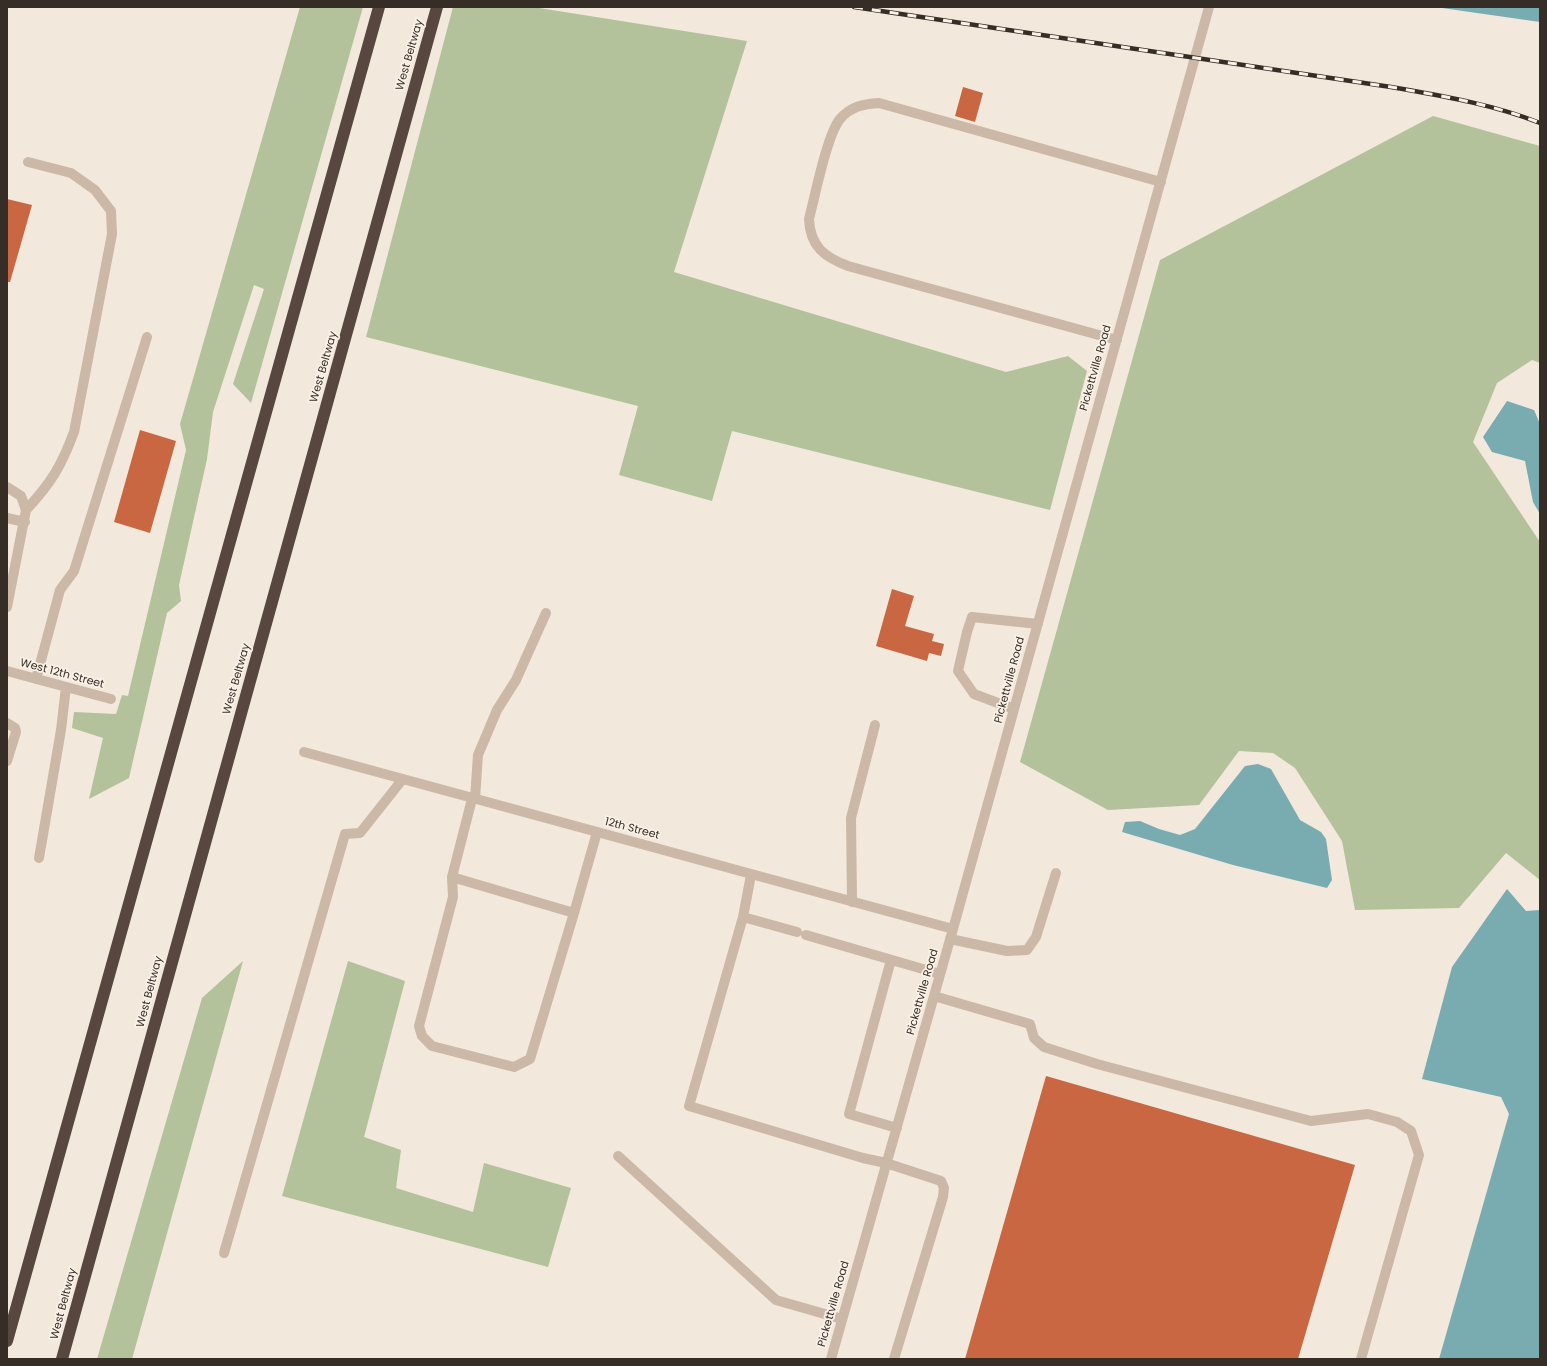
<!DOCTYPE html>
<html>
<head>
<meta charset="utf-8">
<style>
  body { margin:0 }
  #map { position:relative; width:1547px; height:1366px; overflow:hidden; background:#f2e8db; font-family:Poppins,sans-serif }
  canvas { display:block }
  .frame { position:absolute; inset:0; border:8px solid #372d27; pointer-events:none }
</style>
</head>
<body>
<div id="map">
<canvas width="1547" height="1366"></canvas>
<div class="frame"></div>
</div>
<script>
const ctx = document.querySelector('canvas').getContext('2d');
ctx.lineJoin = 'round';
function paint(path, color) {
  ctx.fillStyle = color;
  ctx.fill(path, 'evenodd');
}
function trace(path, color, width, dash) {
  ctx.strokeStyle = color;
  ctx.lineWidth = width;
  ctx.lineCap = dash ? 'butt' : 'round';
  ctx.setLineDash(dash || []);
  ctx.stroke(path);
}
function write(font, color, halo, rows, align = 'center') {
  ctx.font = font + ' Poppins,sans-serif';
  ctx.lineWidth = 3.5;
  ctx.setLineDash([]);
  ctx.textBaseline = 'middle';
  ctx.strokeStyle = halo;
  ctx.fillStyle = color;
  for (const [text, x, y, turn = 0] of rows) {
    ctx.save();
    ctx.translate(x, y);
    ctx.rotate((+turn || 0) * Math.PI / 180);
    ctx.textAlign = isNaN(turn) ? turn : align;
    if (halo) ctx.strokeText(text, 0, 0);
    ctx.fillText(text, 0, 0);
    ctx.restore();
  }
}
paint(new Path2D(`
  M 300,7 L 363,7 L 251,403 L 233,384 L 264,289 L 254,285 L 213,412 L 207,459 L 179,585 L 181,601 L 167,613 L 129,778 L 89,799 L 103,738 L 72,728 L 74,712 L 116,714 L 122,695 L 128,696 L 186,450 L 180,424 Z
  M 453,7 L 533,7 L 747,41 L 674,272 L 1006,372 L 1068,356 L 1087,371 L 1050,510 L 732,431 L 712,501 L 619,475 L 638,406 L 366,337 Z
  M 1433,116 L 1540,146 L 1540,363 L 1532,360 L 1497,383 L 1473,442 L 1540,542 L 1540,880 L 1506,853 L 1459,908 L 1355,910 L 1342,841 L 1295,768 L 1273,753 L 1239,751 L 1199,805 L 1108,810 L 1020,762 L 1160,260 Z
  M 243,961 L 132,1359 L 97,1359 L 202,998 Z
  M 348,961 L 405,981 L 364,1137 L 401,1150 L 396,1188 L 473,1212 L 484,1163 L 571,1188 L 548,1267 L 282,1196 Z`), '#b3c29a');
paint(new Path2D(`
  M 1435,7 L 1540,7 L 1540,22 Z
  M 1507,401 L 1534,410 L 1540,424 L 1540,514 L 1533,502 L 1525,461 L 1492,452 L 1483,437 Z
  M 1258,764 L 1271,769 L 1300,820 L 1321,832 L 1326,839 L 1332,880 L 1327,888 L 1233,865 L 1122,832 L 1125,822 L 1140,821 L 1159,829 L 1180,835 L 1195,829 L 1245,766 Z
  M 1507,889 L 1526,911 L 1540,910 L 1540,1359 L 1439,1359 L 1509,1114 L 1501,1097 L 1422,1079 L 1452,967 Z`), '#79acb0');
paint(new Path2D(`
  M 963,87 L 983,93 L 975,122 L 955,116 Z
  M 7,199 L 32,205 L 10,282 L 7,282 Z
  M 140,430 L 176,441 L 150,533 L 114,522 Z
  M 892,589 L 914,596 L 905,626 L 934,634 L 932,641 L 944,644 L 941,656 L 929,653 L 927,661 L 876,646 Z
  M 1046,1076 L 1355,1165 L 1298,1359 L 965,1359 Z`), '#c96742');
trace(new Path2D(`
  M 1117,340 L 848,266 C 824,257 810,246 809,219 C 815,196 827,135 840,119 C 851,106 864,104 879,103 L 1161,182
  M 7,487 L 21,496 L 26,510 L 7,607
  M 26,510 C 51,483 61,467 74,432 L 112,234 L 111,211 L 95,190 L 71,173 L 28,162
  M 7,518 L 25,522
  M 7,671 L 111,699
  M 36,679 L 60,590 L 74,571 L 147,337
  M 1014,709 L 974,694 L 958,671 L 967,632 L 972,617 L 1038,624
  M 7,723 L 15,728 L 16,732 L 7,761
  M 304,752 L 953,929
  M 472,799 L 452,877 L 574,913 L 597,832
  M 475,799 L 478,755 L 497,710 L 516,680 L 546,613
  M 39,858 L 61,730 L 66,687
  M 751,875 L 743,917 L 689,1106 L 863,1158 L 886,1163 L 941,1181 L 944,1188 L 943,1197 L 894,1359
  M 452,877 L 453,897 L 419,1026 L 422,1036 L 432,1046 L 514,1067 L 530,1059 L 574,913
  M 852,902 L 851,818 L 875,725
  M 743,917 L 797,932
  M 806,935 L 940,974
  M 950,939 L 1007,951 L 1027,950 L 1036,937 L 1056,873
  M 891,960 L 849,1114 L 897,1128
  M 934,996 L 1030,1024 L 1034,1038 L 1044,1047 L 1097,1064 L 1311,1121 L 1368,1114 L 1397,1122 L 1411,1131 L 1419,1155 L 1361,1359
  M 618,1156 L 776,1300 L 842,1319
  M 224,1253 L 345,834 L 360,833 L 402,780
  M 831,1359 L 953,929 L 1209,7`), '#cbb8a6', 10);
trace(new Path2D(`
  M 7,1341 L 379,7
  M 62,1359 L 437,7`), '#58473e', 12);
const rail = new Path2D(`
  M 854,7 L 1391,87 C 1442,96 1492,104 1540,123`);
trace(rail, '#372d27', 4.5);
trace(rail, '#faf2e7', 3, [9]);
write('11px', '#372d27', '#faf2e7', [
  ["West Beltway",410,55,-74],
  ["West Beltway",324,367,-74],
  ["Pickettville Road",1096,368,-74],
  ["West 12th Street",62,674,15],
  ["West Beltway",237,679,-74],
  ["Pickettville Road",1010,680,-75],
  ["12th Street",632,829,15],
  ["West Beltway",150,992,-75],
  ["Pickettville Road",923,992,-74],
  ["West Beltway",64,1304,-75],
  ["Pickettville Road",834,1304,-74]
]);
</script>
</body>
</html>
